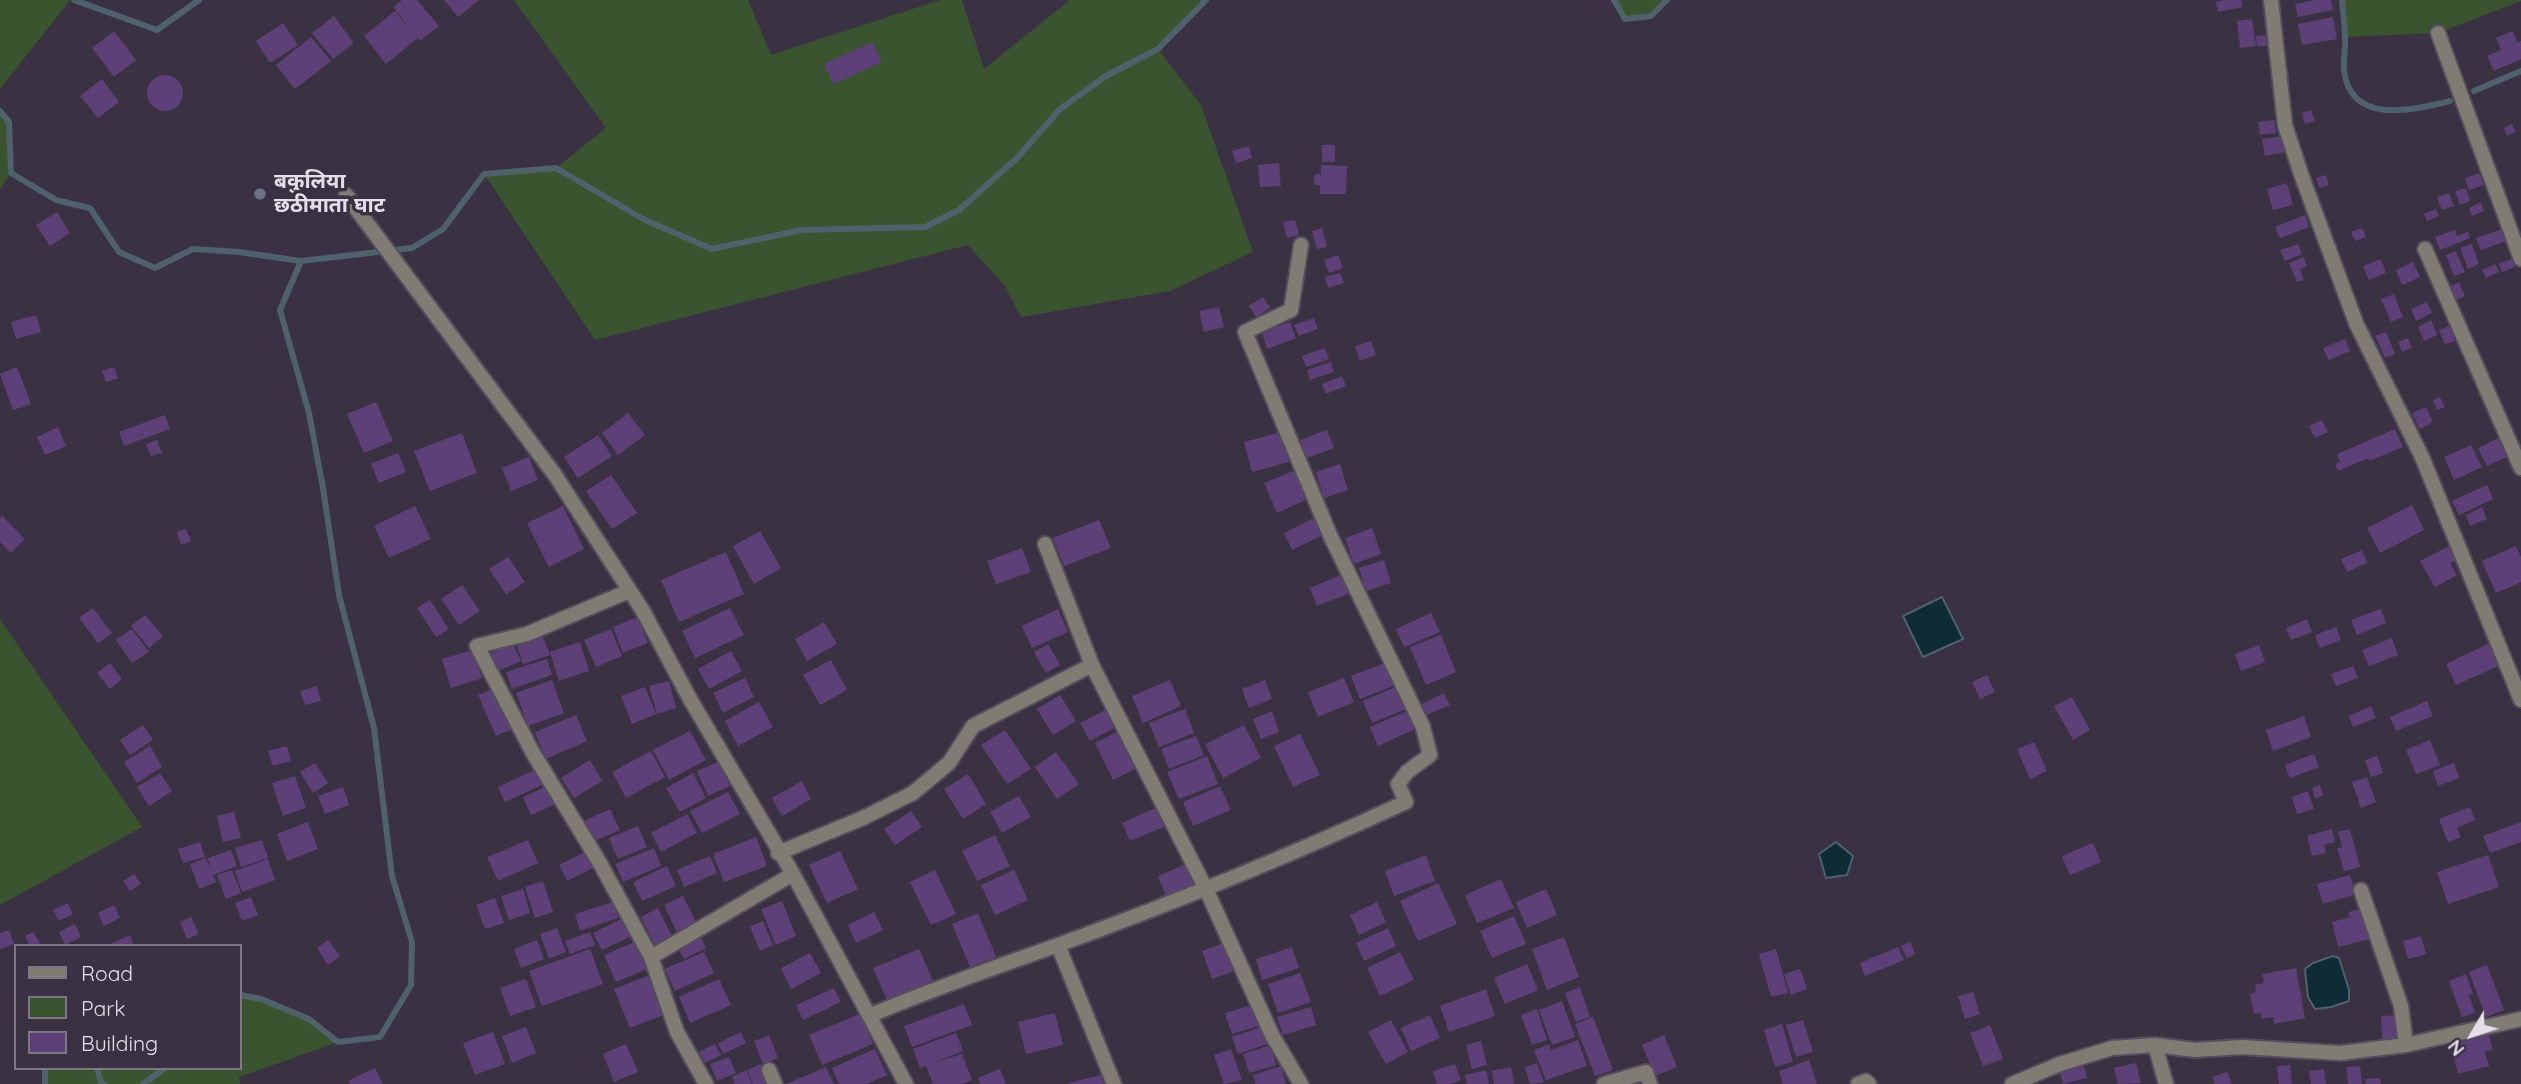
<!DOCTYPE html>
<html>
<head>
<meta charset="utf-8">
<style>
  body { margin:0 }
  #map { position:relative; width:2521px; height:1084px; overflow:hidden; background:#3a3242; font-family:Quicksand,sans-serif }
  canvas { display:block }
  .legend { position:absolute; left:14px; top:944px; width:228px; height:126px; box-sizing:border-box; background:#3a3242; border:2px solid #7e7785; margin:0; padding:9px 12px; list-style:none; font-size:21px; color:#e3dee9 }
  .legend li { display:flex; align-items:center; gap:14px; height:35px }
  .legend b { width:35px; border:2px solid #7e7785 }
  .north { position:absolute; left:2437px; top:1000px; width:70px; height:70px; -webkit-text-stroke:5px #3a3242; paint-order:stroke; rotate:231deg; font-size:19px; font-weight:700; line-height:28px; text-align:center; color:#e3dee9 }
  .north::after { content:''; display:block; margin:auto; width:24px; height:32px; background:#e3dee9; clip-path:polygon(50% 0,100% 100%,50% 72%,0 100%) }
</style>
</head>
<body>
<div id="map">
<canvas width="2521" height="1084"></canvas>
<ul class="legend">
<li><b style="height:9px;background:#807b73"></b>Road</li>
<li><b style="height:19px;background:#3a5430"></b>Park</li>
<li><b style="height:19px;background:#5e4078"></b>Building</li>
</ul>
<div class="north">N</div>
</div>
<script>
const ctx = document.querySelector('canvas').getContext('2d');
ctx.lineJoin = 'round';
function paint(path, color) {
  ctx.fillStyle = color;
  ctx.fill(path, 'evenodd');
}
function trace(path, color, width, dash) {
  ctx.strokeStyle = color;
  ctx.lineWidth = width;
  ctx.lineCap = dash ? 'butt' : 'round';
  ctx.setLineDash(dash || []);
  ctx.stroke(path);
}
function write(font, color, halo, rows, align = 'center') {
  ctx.font = font + ' Quicksand,"Noto Sans Devanagari",sans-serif';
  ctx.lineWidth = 7;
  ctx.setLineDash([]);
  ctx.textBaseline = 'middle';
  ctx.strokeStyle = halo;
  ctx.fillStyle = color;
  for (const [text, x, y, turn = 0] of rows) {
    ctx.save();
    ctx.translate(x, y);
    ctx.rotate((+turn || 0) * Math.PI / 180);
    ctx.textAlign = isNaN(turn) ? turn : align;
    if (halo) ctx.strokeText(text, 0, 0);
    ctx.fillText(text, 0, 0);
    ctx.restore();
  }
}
paint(new Path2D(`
  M 0,0 L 70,0 L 0,89 Z
  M 514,0 L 748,0 L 771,55 L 940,0 L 962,0 L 984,69 L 1070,0 L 1206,0 L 1158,49 L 1201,105 L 1253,252 L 1170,291 L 1021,317 L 1005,286 L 968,245 L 595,340 L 484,174 L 556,168 L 606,128 Z
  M 1614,0 L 1667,0 L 1651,16 L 1625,19 Z
  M 2342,0 L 2521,0 L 2521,1 L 2438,33 L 2345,37 Z
  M 0,111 L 9,122 L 11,173 L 0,189 Z
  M 0,619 L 142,827 L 0,905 Z
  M 240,995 L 261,999 L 309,1019 L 338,1042 L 239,1077 L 240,1084 L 45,1084 L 45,1068 L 240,1068 Z`), '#3a5430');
const water = new Path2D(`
  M 1942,597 L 1963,639 L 1923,657 L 1903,616 Z
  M 1836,842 L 1853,856 L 1847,875 L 1826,878 L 1819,854 Z
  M 2333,956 L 2339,958 L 2349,990 L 2349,1001 L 2331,1007 L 2315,1009 L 2308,997 L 2305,969 L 2313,963 Z`);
paint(water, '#0f2b35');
trace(water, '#4f616b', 2);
trace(new Path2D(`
  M 74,0 L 157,30 L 199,0
  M 1614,0 L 1625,19 L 1651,16 L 1667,0
  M 2342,0 C 2343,12 2345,25 2345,38 C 2346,48 2343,60 2344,70 C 2350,126 2413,110 2450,101
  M 2474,91 L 2521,71
  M 0,111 L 9,122 L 11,173 L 56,200 L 90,208 L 119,252 L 155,268 L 193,249 L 239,252 L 301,261
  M 240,995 L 261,999 L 309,1019 L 338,1042 L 380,1037 L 411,985 L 412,942 L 392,876 L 374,728 L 339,595 L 323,488 L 309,413 L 280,310 L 301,261 L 412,248 L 443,229 L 484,174 L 556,168 L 643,219 L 712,249 L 802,230 L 925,227 L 959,210 L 1017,158 L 1060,109 L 1106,76 L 1158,49 L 1206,0
  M 45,1068 L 45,1084
  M 97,1068 L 101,1082 L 104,1084
  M 143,1084 L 165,1068`), '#4f616b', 6);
paint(new Path2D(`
  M 402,0 L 417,0 L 439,26 L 420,41 L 418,38 L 386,64 L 364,36 L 395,11 L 415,35 L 393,7 Z
  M 444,0 L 479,0 L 458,17 Z
  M 2224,0 L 2241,0 L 2243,7 L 2218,12 L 2216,2 Z
  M 2315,0 L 2331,0 L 2333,10 L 2298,17 L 2295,4 Z
  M 334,16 L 354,43 L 333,59 L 312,33 Z
  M 2333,17 L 2337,39 L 2302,45 L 2298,24 Z
  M 2252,19 L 2256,46 L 2240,48 L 2237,21 Z
  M 283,23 L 298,45 L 270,63 L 256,41 Z
  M 114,31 L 136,60 L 114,77 L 92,48 Z
  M 2513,31 L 2517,42 L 2521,41 L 2521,59 L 2494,71 L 2487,56 L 2501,50 L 2496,38 Z
  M 2266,35 L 2267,46 L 2257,46 L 2256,36 Z
  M 311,37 L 331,61 L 295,89 L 276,65 Z
  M 872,42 L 882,62 L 833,84 L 824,64 Z
  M147 93a18 18 0 1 1 36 0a18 18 0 1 1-36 0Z
  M 102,79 L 119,102 L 98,118 L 80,96 Z
  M 2311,110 L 2315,121 L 2305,124 L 2302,113 Z
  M 2274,120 L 2276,133 L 2260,135 L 2258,122 Z
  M 2512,124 L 2516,132 L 2507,136 L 2504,128 Z
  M 2282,136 L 2285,152 L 2265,156 L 2262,139 Z
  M 1322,145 L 1335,145 L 1335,162 L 1322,162 Z
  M 1249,146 L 1252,158 L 1236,163 L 1232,151 Z
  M 1279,163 L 1281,186 L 1260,187 L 1258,165 Z
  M 1321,165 L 1347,166 L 1346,194 L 1320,194 L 1320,185 L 1315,185 L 1313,177 L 1316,174 L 1321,174 Z
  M 2479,173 L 2484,185 L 2469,190 L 2465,178 Z
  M 2326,175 L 2329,185 L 2319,188 L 2316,178 Z
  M 2287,183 L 2293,205 L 2273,210 L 2267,189 Z
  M 2466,188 L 2470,201 L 2460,205 L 2455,191 Z
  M 2449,193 L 2454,206 L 2442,210 L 2437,197 Z
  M 2481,202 L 2484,211 L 2472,216 L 2469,208 Z
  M 2436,209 L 2439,216 L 2427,221 L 2424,214 Z
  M 57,212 L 70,233 L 50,246 L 36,225 Z
  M 2305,215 L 2309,227 L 2280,238 L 2275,227 Z
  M 1295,220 L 1299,235 L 1287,238 L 1283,222 Z
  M 1322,228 L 1327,247 L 1317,249 L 1312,231 Z
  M 2362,228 L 2366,237 L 2355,241 L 2351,232 Z
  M 2502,229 L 2506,241 L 2481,250 L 2476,238 Z
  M 2455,230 L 2457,236 L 2468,232 L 2470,238 L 2440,250 L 2435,237 Z
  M 2298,244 L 2302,254 L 2285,261 L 2280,250 Z
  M 2472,244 L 2479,264 L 2468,269 L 2460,248 Z
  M 2456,251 L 2465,272 L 2454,276 L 2446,255 Z
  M 1338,255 L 1343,268 L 1329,273 L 1324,260 Z
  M 2303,257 L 2307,266 L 2300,269 L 2304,280 L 2297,282 L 2289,263 Z
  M 2381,259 L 2386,273 L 2369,280 L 2363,266 Z
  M 2512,259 L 2515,267 L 2502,272 L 2499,264 Z
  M 2413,262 L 2420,277 L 2402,285 L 2396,270 Z
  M 2495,264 L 2499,272 L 2486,278 L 2482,270 Z
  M 1340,273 L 1344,283 L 1328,288 L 1325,277 Z
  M 2459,282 L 2465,296 L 2455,300 L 2449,287 Z
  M 2394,294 L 2403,317 L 2391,322 L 2381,299 Z
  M 1263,297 L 1270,308 L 1256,317 L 1249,306 Z
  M 2427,302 L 2432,313 L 2416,321 L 2411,309 Z
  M 1219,307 L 1224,327 L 1204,332 L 1199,311 Z
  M 36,315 L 41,332 L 16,339 L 11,322 Z
  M 1314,318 L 1318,329 L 1299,336 L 1294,325 Z
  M 2431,320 L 2437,335 L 2424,341 L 2418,327 Z
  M 1290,322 L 1296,338 L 1267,349 L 1262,332 Z
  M 2449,326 L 2455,341 L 2445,344 L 2439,330 Z
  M 2386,332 L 2395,354 L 2385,358 L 2375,336 Z
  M 2408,338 L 2412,348 L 2402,352 L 2398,342 Z
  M 2345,339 L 2350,351 L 2329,360 L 2323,348 Z
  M 1371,341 L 1376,355 L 1360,361 L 1355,346 Z
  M 1325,348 L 1329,359 L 1306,367 L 1302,356 Z
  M 1331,362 L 1334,372 L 1310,380 L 1307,370 Z
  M 17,367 L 31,404 L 13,410 L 0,374 Z
  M 114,367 L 118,378 L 106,382 L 102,371 Z
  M 1342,376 L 1346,386 L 1326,394 L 1322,384 Z
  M 2440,397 L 2445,407 L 2437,410 L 2433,400 Z
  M 376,402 L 393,441 L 364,453 L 347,414 Z
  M 2426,407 L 2433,422 L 2420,429 L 2412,413 Z
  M 628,413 L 645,435 L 618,455 L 602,433 Z
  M 165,415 L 170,429 L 124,446 L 119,432 Z
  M 2322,420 L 2328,432 L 2315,438 L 2309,426 Z
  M 58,427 L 66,446 L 45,455 L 37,437 Z
  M 2395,429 L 2403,447 L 2369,461 L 2368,458 L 2338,471 L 2335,464 L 2340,462 L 2337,454 Z
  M 1327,430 L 1334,448 L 1307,458 L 1300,440 Z
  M 1281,432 L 1289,462 L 1252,472 L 1244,442 Z
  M 462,433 L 477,473 L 430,491 L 414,451 Z
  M 598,435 L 612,456 L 578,478 L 564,457 Z
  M 2503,436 L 2511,455 L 2487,466 L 2478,448 Z
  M 157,440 L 162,453 L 151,456 L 146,444 Z
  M 2471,445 L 2482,467 L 2454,480 L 2444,457 Z
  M 398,453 L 406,472 L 379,483 L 371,464 Z
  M 529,457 L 538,480 L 511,491 L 502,468 Z
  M 1340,464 L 1348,490 L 1324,498 L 1316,472 Z
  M 1298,469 L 1310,498 L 1277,513 L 1264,483 Z
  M 611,475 L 637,513 L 612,529 L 586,491 Z
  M 2487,485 L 2493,499 L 2459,515 L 2452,501 Z
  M 2412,505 L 2424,530 L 2380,553 L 2367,528 Z
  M 415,506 L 431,539 L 389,558 L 374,526 Z
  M 563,506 L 584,549 L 549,567 L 527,523 Z
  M 2482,507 L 2487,519 L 2470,526 L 2466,515 Z
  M 2,516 L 25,539 L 11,553 L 0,542 L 0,518 Z
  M 1316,517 L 1325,534 L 1292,550 L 1284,533 Z
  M 1099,520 L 1111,548 L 1064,566 L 1053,538 Z
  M 1372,528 L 1381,554 L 1354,564 L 1345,538 Z
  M 186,529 L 191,541 L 181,545 L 177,532 Z
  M 760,531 L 781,568 L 754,584 L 733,546 Z
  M 2451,545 L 2459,559 L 2450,563 L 2457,575 L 2435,587 L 2420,561 Z
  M 2516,546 L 2521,557 L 2521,582 L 2496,593 L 2482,561 Z
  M 1022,548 L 1031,572 L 996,584 L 987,561 Z
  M 2362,550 L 2367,563 L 2347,572 L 2341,559 Z
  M 726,552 L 744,594 L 679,622 L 661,580 Z
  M 508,557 L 525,582 L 506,594 L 489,569 Z
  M 1384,560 L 1391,583 L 1366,591 L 1359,568 Z
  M 1343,574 L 1350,593 L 1317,606 L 1310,588 Z
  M 462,585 L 480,611 L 459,625 L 441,599 Z
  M 430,600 L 449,629 L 436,637 L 417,608 Z
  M 93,608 L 112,633 L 98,643 L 79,618 Z
  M 730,608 L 744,635 L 695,658 L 682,631 Z
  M 1058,609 L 1068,632 L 1032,648 L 1022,626 Z
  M 2381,609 L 2386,623 L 2357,635 L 2351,620 Z
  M 1431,613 L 1440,632 L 1404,647 L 1396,629 Z
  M 145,615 L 163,636 L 149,648 L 131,626 Z
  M 637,617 L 648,643 L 623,653 L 613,627 Z
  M 2307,619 L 2312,632 L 2291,640 L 2286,628 Z
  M 824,622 L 837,644 L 807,661 L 795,639 Z
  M 2336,627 L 2341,640 L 2320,648 L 2315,635 Z
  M 132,629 L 149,652 L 132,663 L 116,640 Z
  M 611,629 L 622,656 L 596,667 L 584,640 Z
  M 1441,635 L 1456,672 L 1426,685 L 1410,647 Z
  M 543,637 L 550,655 L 523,664 L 517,646 Z
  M 2392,638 L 2398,655 L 2369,666 L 2362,650 Z
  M 580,642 L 589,671 L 559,681 L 550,652 Z
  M 2490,643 L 2500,665 L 2456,685 L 2446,664 Z
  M 513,644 L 521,661 L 498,671 L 491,653 Z
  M 1048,644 L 1060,665 L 1046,673 L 1034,652 Z
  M 2259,645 L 2265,662 L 2241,671 L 2235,654 Z
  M 472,650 L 482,678 L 451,688 L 442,659 Z
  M 731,651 L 742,671 L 709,689 L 698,669 Z
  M 547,659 L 552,675 L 512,689 L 506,672 Z
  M 831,660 L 847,690 L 820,705 L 803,675 Z
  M 1387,662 L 1396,685 L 1360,699 L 1351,676 Z
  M 110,663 L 122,679 L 110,689 L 97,673 Z
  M 2353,666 L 2358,678 L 2336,686 L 2331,674 Z
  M 1987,675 L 1995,692 L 1980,699 L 1972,682 Z
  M 745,678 L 754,697 L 723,713 L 713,693 Z
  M 1344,678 L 1354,702 L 1318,717 L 1308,692 Z
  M 552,680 L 564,713 L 528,726 L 516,693 Z
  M 1170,680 L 1181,706 L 1143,723 L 1132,696 Z
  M 1265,680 L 1272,699 L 1249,708 L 1242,689 Z
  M 669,681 L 676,708 L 657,714 L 649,686 Z
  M 1400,685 L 1410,707 L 1372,723 L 1363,701 Z
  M 317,686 L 321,701 L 305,705 L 300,691 Z
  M 497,687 L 515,728 L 496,736 L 478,695 Z
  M 645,687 L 656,714 L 632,724 L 621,696 Z
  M 1444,693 L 1450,705 L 1427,715 L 1422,704 Z
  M 1060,695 L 1076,721 L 1053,735 L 1037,709 Z
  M 2072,697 L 2090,730 L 2073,740 L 2054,706 Z
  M 2427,701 L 2433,716 L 2396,731 L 2390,717 Z
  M 759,702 L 773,727 L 738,746 L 725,721 Z
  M 2371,706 L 2376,718 L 2353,727 L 2349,716 Z
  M 1109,708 L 1118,726 L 1090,741 L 1080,723 Z
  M 1185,709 L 1194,733 L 1159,747 L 1149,723 Z
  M 1272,711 L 1279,732 L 1261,739 L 1253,719 Z
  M 1407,711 L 1415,729 L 1378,746 L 1370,727 Z
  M 576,715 L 587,741 L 546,759 L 535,732 Z
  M 2304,716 L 2311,737 L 2273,751 L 2266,730 Z
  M 143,725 L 153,740 L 130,755 L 120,740 Z
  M 1244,725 L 1261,758 L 1223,778 L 1205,744 Z
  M 1123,729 L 1141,766 L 1113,780 L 1095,743 Z
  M 1005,730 L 1031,769 L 1007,784 L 981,745 Z
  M 690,731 L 706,760 L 669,780 L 653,750 Z
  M 1300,734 L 1320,775 L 1293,787 L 1274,746 Z
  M 1196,736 L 1204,755 L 1169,769 L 1161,749 Z
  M 2430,740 L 2440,765 L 2416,774 L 2406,750 Z
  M 2034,742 L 2047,771 L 2030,779 L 2017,749 Z
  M 150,746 L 162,767 L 137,783 L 124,762 Z
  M 287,746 L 291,761 L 273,766 L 268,751 Z
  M 651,751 L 665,777 L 626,798 L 612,772 Z
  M 1056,752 L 1079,784 L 1057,799 L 1035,767 Z
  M 2314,754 L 2319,767 L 2290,778 L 2285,765 Z
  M 1207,756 L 1218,784 L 1179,799 L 1167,772 Z
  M 2377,756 L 2383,773 L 2371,777 L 2365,760 Z
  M 590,760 L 602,781 L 574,798 L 561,778 Z
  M 718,762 L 730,786 L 708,796 L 697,771 Z
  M 315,763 L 328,783 L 313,793 L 300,772 Z
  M 2454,763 L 2459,778 L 2438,786 L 2433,771 Z
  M 537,769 L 544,784 L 505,802 L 498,787 Z
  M 160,773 L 172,791 L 149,806 L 137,787 Z
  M 693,773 L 706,798 L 680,812 L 666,788 Z
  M 968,774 L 986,804 L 963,819 L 944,789 Z
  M 295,776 L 306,808 L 283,816 L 272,783 Z
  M 2367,777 L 2376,802 L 2361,808 L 2352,782 Z
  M 802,781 L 811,799 L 782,816 L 772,798 Z
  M 2320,785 L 2323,796 L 2315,798 L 2312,788 Z
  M 548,786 L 556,804 L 531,815 L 523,797 Z
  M 1220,786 L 1231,810 L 1193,826 L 1183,802 Z
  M 343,787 L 349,805 L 325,814 L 318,796 Z
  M 2308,791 L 2314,809 L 2297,814 L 2292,797 Z
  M 728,792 L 740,814 L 702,833 L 690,811 Z
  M 1019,796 L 1031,817 L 1002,833 L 990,812 Z
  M 1158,807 L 1166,826 L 1130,841 L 1122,823 Z
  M 2470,807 L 2475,820 L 2457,828 L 2461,837 L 2448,842 L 2439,819 Z
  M 610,809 L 620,830 L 592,842 L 582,822 Z
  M 911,811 L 922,827 L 895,845 L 884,829 Z
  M 234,812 L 241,838 L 223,842 L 217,816 Z
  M 687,814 L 697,833 L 661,852 L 651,833 Z
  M 308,822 L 318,849 L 287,861 L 277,834 Z
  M 2521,822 L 2521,842 L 2490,853 L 2483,836 Z
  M 638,826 L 647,847 L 618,859 L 609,838 Z
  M 2332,829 L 2335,842 L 2324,845 L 2326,853 L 2312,856 L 2307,836 Z
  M 2350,829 L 2360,867 L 2344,871 L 2337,848 L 2342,847 L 2338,832 Z
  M 995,835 L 1010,866 L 977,881 L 962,851 Z
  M 756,837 L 767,866 L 724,882 L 713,854 Z
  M 262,840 L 268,858 L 241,867 L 235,848 Z
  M 528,840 L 538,863 L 498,881 L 487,857 Z
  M 200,842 L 205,857 L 183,863 L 178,849 Z
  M 2093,843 L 2101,862 L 2070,875 L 2062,856 Z
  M 654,848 L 661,866 L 623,882 L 615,864 Z
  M 231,850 L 237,866 L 213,875 L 216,882 L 199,889 L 190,864 L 206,858 L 211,871 L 208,858 Z
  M 840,851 L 858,889 L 827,903 L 809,865 Z
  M 585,852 L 593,868 L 567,881 L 559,865 Z
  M 1426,855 L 1435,881 L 1394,896 L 1385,871 Z
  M 2488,855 L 2499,887 L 2448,904 L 2437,872 Z
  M 710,856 L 717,873 L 684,887 L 677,870 Z
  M 268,859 L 275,880 L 242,892 L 235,871 Z
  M 1186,864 L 1196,886 L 1167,898 L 1158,876 Z
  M 667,866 L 676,886 L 642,901 L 633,882 Z
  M 232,870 L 241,893 L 226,899 L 217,875 Z
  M 935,870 L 956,914 L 931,925 L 910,882 Z
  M 1014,870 L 1028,900 L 995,915 L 981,885 Z
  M 134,874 L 141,884 L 130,891 L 123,881 Z
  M 2350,875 L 2356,894 L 2323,904 L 2317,884 Z
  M 1501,879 L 1514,908 L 1477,923 L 1465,895 Z
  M 543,881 L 553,912 L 535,918 L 525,887 Z
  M 1438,883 L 1457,924 L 1418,941 L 1400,901 Z
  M 523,889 L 530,913 L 509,920 L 501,896 Z
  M 1546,889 L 1557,915 L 1527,928 L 1516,902 Z
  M 683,896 L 697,924 L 677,933 L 664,905 Z
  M 251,897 L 258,915 L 242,921 L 235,903 Z
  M 495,898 L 504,923 L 485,929 L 476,905 Z
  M 782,901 L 796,936 L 776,945 L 761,909 Z
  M 613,902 L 618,918 L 580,931 L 575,914 Z
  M 1377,902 L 1386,922 L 1359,935 L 1350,915 Z
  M 68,903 L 73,914 L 59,921 L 53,910 Z
  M 114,905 L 120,918 L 104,926 L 98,913 Z
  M 658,908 L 673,938 L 656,947 L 641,917 Z
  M 2362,909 L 2370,939 L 2338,947 L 2332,922 L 2350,917 L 2348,912 Z
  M 874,912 L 883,930 L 856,943 L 848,925 Z
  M 978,913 L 996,957 L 970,967 L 952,924 Z
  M 1514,916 L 1526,944 L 1492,958 L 1480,931 Z
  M 191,917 L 199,934 L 187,939 L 180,922 Z
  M 623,918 L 632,936 L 602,950 L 593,933 Z
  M 763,921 L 773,945 L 760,951 L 750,927 Z
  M 75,924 L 81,937 L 65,945 L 59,932 Z
  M 557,928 L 566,952 L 549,959 L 540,934 Z
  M 1388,928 L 1396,946 L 1364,961 L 1356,943 Z
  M 9,930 L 14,944 L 0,949 L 0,933 Z
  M 33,932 L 40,943 L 30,946 L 25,936 Z
  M 590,932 L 595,945 L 570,954 L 565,941 Z
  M 130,935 L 134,946 L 105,946 Z
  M 700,935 L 706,948 L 684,959 L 677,946 Z
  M 2421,936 L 2426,954 L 2408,959 L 2403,941 Z
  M 1564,937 L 1579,977 L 1547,990 L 1532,949 Z
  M 328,940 L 340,956 L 328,965 L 317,948 Z
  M 537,940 L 544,959 L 521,968 L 514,949 Z
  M 637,941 L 649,968 L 616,982 L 604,955 Z
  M 1226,942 L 1237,970 L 1212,979 L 1202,951 Z
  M 1910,942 L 1915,954 L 1907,958 L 1901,946 Z
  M 1292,947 L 1299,968 L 1262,980 L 1256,959 Z
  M 1898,947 L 1904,960 L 1865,976 L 1860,963 Z
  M 590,949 L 603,984 L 542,1006 L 529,971 Z
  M 919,949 L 933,981 L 887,1000 L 873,968 Z
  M 1776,949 L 1788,993 L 1771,997 L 1759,954 Z
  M 704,952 L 714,973 L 675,991 L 665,969 Z
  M 1400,952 L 1414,980 L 1380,996 L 1367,968 Z
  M 810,953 L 821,973 L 791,989 L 781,968 Z
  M 1527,964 L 1538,990 L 1505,1004 L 1494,978 Z
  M 2487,965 L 2504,1010 L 2486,1017 L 2469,972 Z
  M 2296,968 L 2305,1018 L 2274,1024 L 2273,1017 L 2262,1019 L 2261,1013 L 2254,1014 L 2250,994 L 2256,992 L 2255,985 L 2264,983 L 2262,974 Z
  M 1800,969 L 1807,989 L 1791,995 L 1784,974 Z
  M 1300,973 L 1311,1002 L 1278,1013 L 1268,984 Z
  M 2466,974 L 2473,994 L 2469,995 L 2475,1013 L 2462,1017 L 2449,981 Z
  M 650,975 L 666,1014 L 630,1028 L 614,989 Z
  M 526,979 L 536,1007 L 510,1016 L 500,988 Z
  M 719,979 L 731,1005 L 690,1023 L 679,997 Z
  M 1580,987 L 1590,1017 L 1576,1022 L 1565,993 Z
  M 834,988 L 841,1002 L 803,1020 L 796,1005 Z
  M 1486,989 L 1495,1016 L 1449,1032 L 1440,1006 Z
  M 1973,992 L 1980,1014 L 1965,1019 L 1958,996 Z
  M 1562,1001 L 1575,1037 L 1552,1045 L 1539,1010 Z
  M 964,1004 L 972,1025 L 912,1047 L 904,1026 Z
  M 1252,1005 L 1259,1026 L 1232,1034 L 1225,1013 Z
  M 1311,1007 L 1316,1025 L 1283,1035 L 1277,1017 Z
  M 1537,1009 L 1547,1040 L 1532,1045 L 1521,1015 Z
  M 1055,1013 L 1063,1045 L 1026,1054 L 1018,1022 Z
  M 860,1014 L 873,1044 L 822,1065 L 809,1035 Z
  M 1430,1015 L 1440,1038 L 1411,1051 L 1401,1028 Z
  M 2398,1015 L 2399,1039 L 2382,1040 L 2381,1016 Z
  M 1593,1017 L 1613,1070 L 1595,1076 L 1575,1024 Z
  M 1391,1020 L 1408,1052 L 1386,1064 L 1368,1032 Z
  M 1803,1020 L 1813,1052 L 1796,1057 L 1786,1025 Z
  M 1782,1024 L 1793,1062 L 1775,1067 L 1764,1030 Z
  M 1990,1025 L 2003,1059 L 1983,1066 L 1970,1033 Z
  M 526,1027 L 536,1053 L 512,1063 L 502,1036 Z
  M 1261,1027 L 1267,1044 L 1238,1054 L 1232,1037 Z
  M 493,1032 L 505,1064 L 475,1075 L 463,1043 Z
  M 741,1032 L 746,1043 L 723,1054 L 718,1043 Z
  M 956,1033 L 963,1051 L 933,1063 L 962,1054 L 972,1080 L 962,1084 L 933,1084 L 926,1066 L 920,1068 L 913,1049 Z
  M 769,1035 L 778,1058 L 763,1064 L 754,1041 Z
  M 1664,1035 L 1677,1067 L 1655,1076 L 1642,1045 Z
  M 2489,1035 L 2493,1050 L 2485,1051 L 2489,1066 L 2458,1074 L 2451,1045 Z
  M 1578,1040 L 1587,1066 L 1546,1080 L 1534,1050 L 1549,1044 L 1551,1050 Z
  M 1481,1041 L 1487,1065 L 1472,1069 L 1466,1045 Z
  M 626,1044 L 638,1072 L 614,1082 L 603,1054 Z
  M 715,1044 L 721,1055 L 705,1063 L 699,1052 Z
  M 1270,1045 L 1276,1065 L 1249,1073 L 1243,1054 Z
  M 875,1049 L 887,1075 L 867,1084 L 839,1084 L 832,1068 Z
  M 1231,1049 L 1242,1080 L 1224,1084 L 1214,1055 Z
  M 729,1057 L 736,1073 L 717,1081 L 710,1064 Z
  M 1809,1060 L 1817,1084 L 1783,1084 L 1779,1071 Z
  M 2083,1062 L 2087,1078 L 2063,1084 L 2059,1069 Z
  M 1537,1063 L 1544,1082 L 1530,1084 L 1525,1067 Z
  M 2136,1063 L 2141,1083 L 2118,1084 L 2114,1068 Z
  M 761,1064 L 770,1084 L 753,1084 L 747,1070 Z
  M 1455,1064 L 1461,1080 L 1450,1084 L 1437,1084 L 1433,1071 Z
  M 2290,1065 L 2292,1084 L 2279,1084 L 2277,1066 Z
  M 1281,1066 L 1286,1084 L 1256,1084 L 1253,1075 Z
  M 2360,1066 L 2362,1084 L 2348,1084 L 2346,1067 Z
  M 826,1067 L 834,1084 L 786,1084 Z
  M 1511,1067 L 1514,1084 L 1494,1084 L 1492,1071 Z
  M 375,1068 L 383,1084 L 350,1084 L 348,1081 Z
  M 1000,1069 L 1006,1084 L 981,1084 L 978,1078 Z
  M 2324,1069 L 2326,1084 L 2311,1084 L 2309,1071 Z
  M 746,1070 L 752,1084 L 735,1084 L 732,1077 Z
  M 1486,1070 L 1489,1084 L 1467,1084 L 1465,1075 Z
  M 2227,1072 L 2232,1084 L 2215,1084 L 2212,1077 Z
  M 1101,1075 L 1104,1084 L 1069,1084 L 1069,1083 Z
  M 2380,1078 L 2381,1084 L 2366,1084 L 2365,1079 Z`), '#5e4078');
const street = new Path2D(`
  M 2271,0 L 2285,125 L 2301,174 L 2356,323 L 2422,457 L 2521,700
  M 2438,33 L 2521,259
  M 346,195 L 555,475 L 643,611 L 690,699 L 793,874 L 906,1084
  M 2425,249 L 2521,468
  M 1045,544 L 1092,665 L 1206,889 L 1272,1035 L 1301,1084
  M 629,591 L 527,634 L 477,646 L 533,753 L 601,865 L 651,957 L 677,1032 L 706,1084
  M 778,853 L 863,818 L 913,793 L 949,763 L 973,726 L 1092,665
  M 2361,890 L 2401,1006 L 2406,1045
  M 1058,945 L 1114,1084
  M 651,957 L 793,874
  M 869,1016 C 931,989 994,968 1058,945 C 1176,902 1292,855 1406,802 L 1398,784 L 1407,772 L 1430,755 L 1423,727 L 1330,535 L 1245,332 L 1291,310 L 1301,245
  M 2155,1045 L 2166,1084
  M 769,1070 L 775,1084
  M 1604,1084 L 1646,1072 L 1650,1084
  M 1858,1084 L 1866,1081 L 1869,1084
  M 2012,1084 L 2060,1064 L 2112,1048 L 2155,1045 L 2195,1050 L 2241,1047 L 2340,1053 L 2406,1045 L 2521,1019`);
trace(street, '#554e5d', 18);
trace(street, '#807b73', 14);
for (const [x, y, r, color] of [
  [260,194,7,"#6b7280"]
]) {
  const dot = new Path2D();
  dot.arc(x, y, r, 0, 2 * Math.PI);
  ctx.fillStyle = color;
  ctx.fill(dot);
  trace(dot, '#3a3242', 2.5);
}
write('bold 21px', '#e3dee9', '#3a3242', [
  ["बकुलिया",274,182],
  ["छठीमाता घाट",274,206]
], 'left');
</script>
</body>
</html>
